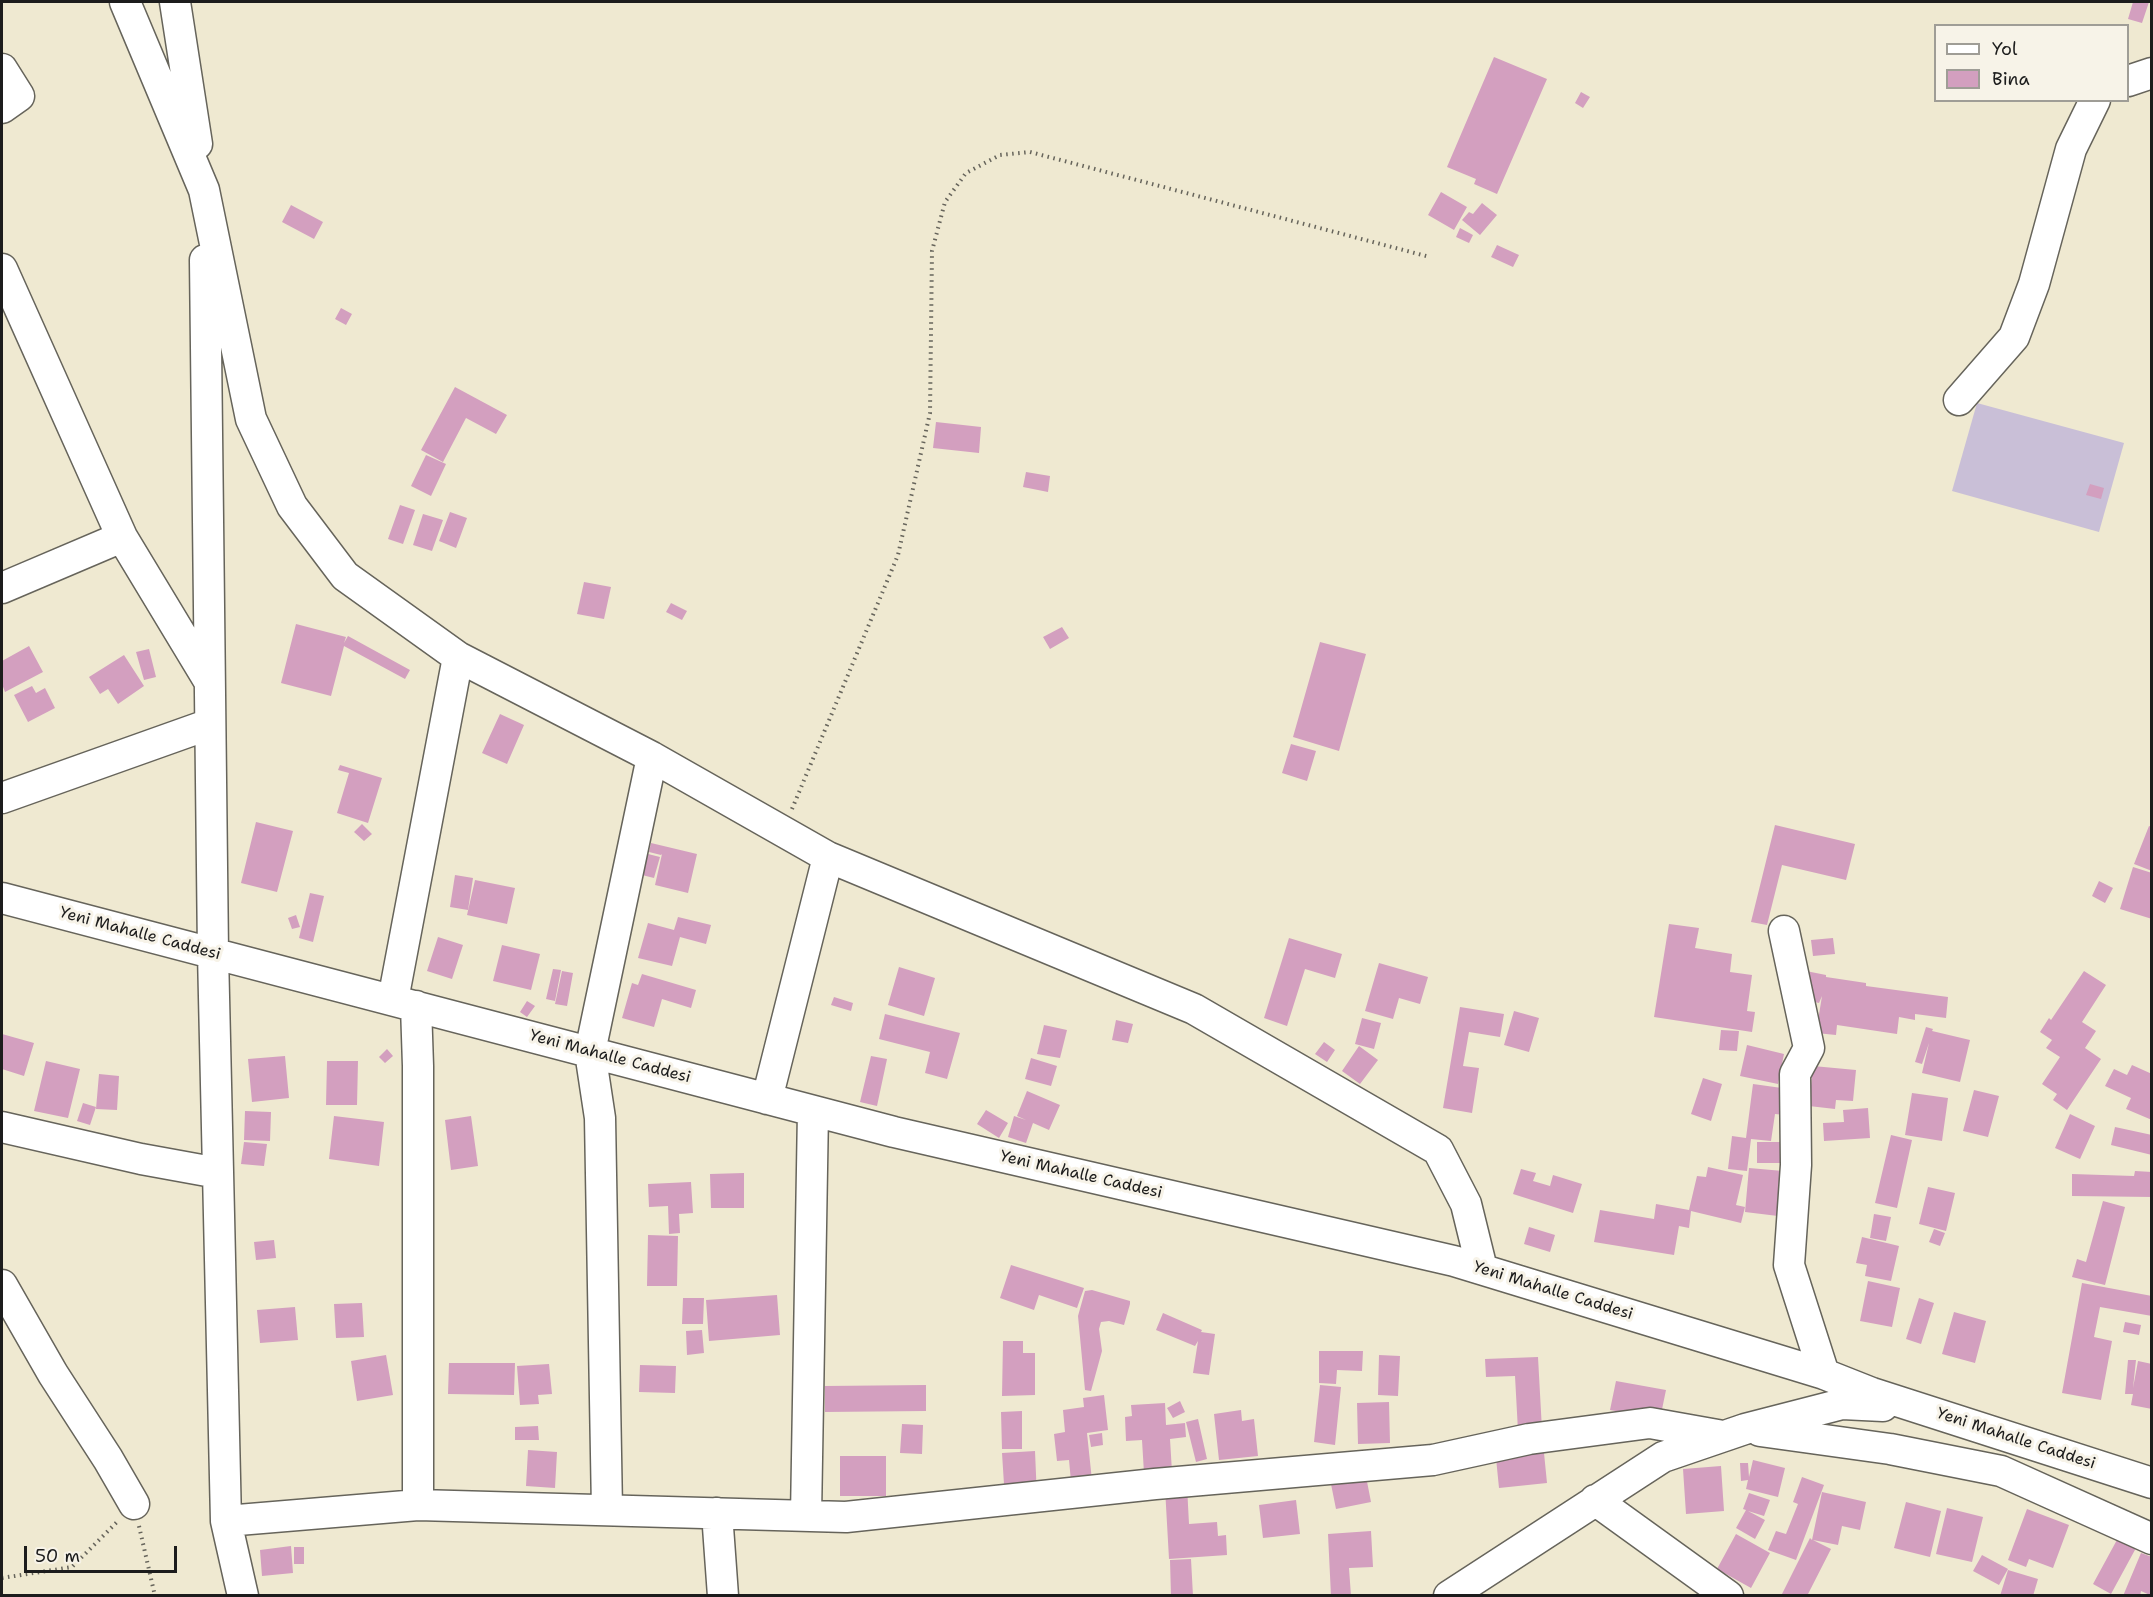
<!DOCTYPE html>
<html>
<head>
<meta charset="utf-8">
<style>
  body { margin:0 }
  #map { position:relative; width:2153px; height:1597px; overflow:hidden; background:#efe9d1; font-family:"Shantell Sans",sans-serif }
  canvas { display:block }
  .frame { position:absolute; inset:0; border:3px solid #1c1c1c; pointer-events:none }
  .legend { position:absolute; left:1934px; top:24px; width:195px; height:78px; box-sizing:border-box; background:#f7f3e8; border:2px solid #9f9d96; margin:0; padding:8px 10px; list-style:none; font-size:18px; color:#1c1c1c }
  .legend li { display:flex; align-items:center; gap:12px; height:30px }
  .legend b { width:30px; border:2px solid #9f9d96 }
  .scale { position:absolute; left:24px; top:1546px; width:153px; height:27px; box-sizing:border-box; border:3px solid #1c1c1c; border-top:0; padding-left:8px; font-size:18px; line-height:21px; white-space:nowrap; color:#1c1c1c; -webkit-text-stroke:4px #f7f3e8; paint-order:stroke }
</style>
</head>
<body>
<div id="map">
<canvas width="2153" height="1597"></canvas>
<div class="frame"></div>
<ul class="legend">
<li><b style="height:8px;background:#fff"></b>Yol</li>
<li><b style="height:16px;background:#d39fbf"></b>Bina</li>
</ul>
<div class="scale">50 m</div>
</div>
<script>
const ctx = document.querySelector('canvas').getContext('2d');
ctx.lineJoin = 'round';
function paint(path, color) {
  ctx.fillStyle = color;
  ctx.fill(path, 'evenodd');
}
function trace(path, color, width, dash) {
  ctx.strokeStyle = color;
  ctx.lineWidth = width;
  ctx.lineCap = dash ? 'butt' : 'round';
  ctx.setLineDash(dash || []);
  ctx.stroke(path);
}
function write(font, color, halo, rows, align = 'center') {
  ctx.font = font + ' "Shantell Sans",sans-serif';
  ctx.lineWidth = 6;
  ctx.setLineDash([]);
  ctx.textBaseline = 'middle';
  ctx.strokeStyle = halo;
  ctx.fillStyle = color;
  for (const [text, x, y, turn = 0] of rows) {
    ctx.save();
    ctx.translate(x, y);
    ctx.rotate((+turn || 0) * Math.PI / 180);
    ctx.textAlign = isNaN(turn) ? turn : align;
    if (halo) ctx.strokeText(text, 0, 0);
    ctx.fillText(text, 0, 0);
    ctx.restore();
  }
}
paint(new Path2D(`
  M 1977,403 L 2124,443 L 2099,532 L 1952,491 Z`), '#c9bfd7');
paint(new Path2D(`
  M 2133,2 L 2149,2 L 2142,23 L 2128,19 Z
  M 1494,57 L 1547,79 L 1497,194 L 1474,184 L 1476,179 L 1447,167 Z
  M 1581,92 L 1590,97 L 1583,108 L 1575,103 Z
  M 1441,192 L 1467,207 L 1454,230 L 1428,215 Z
  M 1482,203 L 1497,215 L 1480,235 L 1462,220 L 1469,212 L 1473,214 Z
  M 291,205 L 323,222 L 314,239 L 282,222 Z
  M 1460,228 L 1473,235 L 1469,243 L 1456,237 Z
  M 1497,245 L 1519,255 L 1513,267 L 1491,257 Z
  M 341,308 L 352,314 L 346,325 L 335,319 Z
  M 455,387 L 507,415 L 496,434 L 466,418 L 443,462 L 421,450 Z
  M 936,422 L 981,427 L 979,453 L 933,448 Z
  M 426,455 L 446,464 L 431,496 L 411,486 Z
  M 1026,472 L 1050,476 L 1048,492 L 1023,487 Z
  M 2090,484 L 2104,488 L 2101,499 L 2086,495 Z
  M 400,505 L 415,510 L 403,544 L 388,539 Z
  M 450,512 L 467,518 L 456,548 L 439,541 Z
  M 423,514 L 443,520 L 432,551 L 413,545 Z
  M 584,582 L 611,587 L 604,619 L 577,614 Z
  M 671,603 L 687,611 L 682,620 L 666,612 Z
  M 296,624 L 346,637 L 344,643 L 348,636 L 410,670 L 405,679 L 344,646 L 331,696 L 281,683 Z
  M 1062,627 L 1069,638 L 1050,649 L 1043,637 Z
  M 1320,642 L 1366,654 L 1339,751 L 1293,737 Z
  M 29,646 L 43,672 L 5,692 L 2,684 L 2,661 Z
  M 149,649 L 156,677 L 144,680 L 136,652 Z
  M 124,655 L 144,686 L 118,704 L 108,689 L 100,694 L 89,677 Z
  M 32,686 L 36,693 L 45,688 L 55,708 L 28,722 L 14,695 Z
  M 500,714 L 524,725 L 507,764 L 482,753 Z
  M 1291,744 L 1316,751 L 1307,781 L 1282,773 Z
  M 340,765 L 382,778 L 368,823 L 337,813 L 349,773 L 338,770 Z
  M 256,822 L 293,831 L 277,892 L 241,883 Z
  M 362,824 L 372,834 L 364,841 L 354,832 Z
  M 1775,825 L 1855,844 L 1846,880 L 1782,865 L 1767,925 L 1751,922 Z
  M 2149,826 L 2152,827 L 2152,871 L 2134,864 Z
  M 651,843 L 697,854 L 688,893 L 655,885 L 662,854 L 661,855 L 649,852 Z
  M 648,854 L 660,857 L 654,878 L 642,875 Z
  M 2133,867 L 2152,873 L 2152,919 L 2120,909 Z
  M 455,875 L 473,878 L 468,910 L 450,907 Z
  M 475,880 L 515,888 L 507,924 L 467,915 Z
  M 2099,881 L 2113,888 L 2105,903 L 2092,896 Z
  M 310,893 L 324,896 L 313,942 L 299,938 Z
  M 296,915 L 300,927 L 292,929 L 288,918 Z
  M 678,917 L 711,925 L 706,944 L 680,937 L 672,966 L 638,958 L 648,923 L 674,930 Z
  M 1669,924 L 1699,928 L 1695,948 L 1732,954 L 1730,972 L 1752,975 L 1747,1011 L 1755,1012 L 1752,1032 L 1654,1017 Z
  M 438,937 L 463,945 L 452,979 L 427,971 Z
  M 1289,938 L 1342,954 L 1335,978 L 1305,969 L 1287,1026 L 1264,1018 Z
  M 1833,938 L 1835,954 L 1813,956 L 1811,940 Z
  M 502,945 L 540,954 L 531,990 L 493,981 Z
  M 1379,963 L 1428,977 L 1420,1004 L 1399,998 L 1393,1019 L 1365,1011 Z
  M 899,967 L 935,978 L 924,1016 L 888,1005 Z
  M 553,969 L 561,970 L 555,1001 L 546,999 Z
  M 562,971 L 573,973 L 567,1006 L 555,1004 Z
  M 1806,971 L 1826,975 L 1826,977 L 1866,983 L 1866,986 L 1948,997 L 1946,1018 L 1915,1014 L 1915,1020 L 1899,1017 L 1897,1034 L 1837,1025 L 1836,1035 L 1816,1033 L 1822,996 L 1819,1003 L 1799,998 Z
  M 2084,971 L 2106,985 L 2082,1022 L 2096,1031 L 2085,1048 L 2101,1059 L 2067,1110 L 2053,1100 L 2057,1094 L 2042,1084 L 2060,1057 L 2046,1048 L 2052,1040 L 2040,1032 L 2049,1018 L 2051,1020 Z
  M 642,974 L 696,990 L 691,1008 L 662,999 L 654,1027 L 622,1018 L 632,983 L 638,985 Z
  M 834,997 L 853,1003 L 851,1011 L 831,1005 Z
  M 527,1001 L 535,1006 L 527,1017 L 520,1012 Z
  M 1460,1007 L 1504,1014 L 1500,1037 L 1469,1032 L 1463,1066 L 1479,1068 L 1472,1113 L 1443,1108 Z
  M 1514,1011 L 1539,1018 L 1529,1052 L 1504,1045 Z
  M 885,1014 L 960,1033 L 947,1079 L 925,1073 L 930,1052 L 879,1039 Z
  M 1362,1018 L 1381,1023 L 1374,1049 L 1355,1044 Z
  M 1116,1020 L 1133,1024 L 1128,1043 L 1112,1040 Z
  M 1044,1025 L 1067,1030 L 1060,1058 L 1037,1054 Z
  M 1926,1027 L 1933,1029 L 1932,1031 L 1970,1040 L 1960,1082 L 1922,1073 L 1929,1043 L 1922,1064 L 1915,1062 Z
  M 1721,1030 L 1739,1031 L 1737,1051 L 1719,1050 Z
  M 2,1034 L 34,1043 L 24,1076 L 2,1069 Z
  M 1324,1042 L 1335,1050 L 1327,1062 L 1315,1054 Z
  M 1747,1045 L 1784,1054 L 1778,1084 L 1740,1076 Z
  M 1359,1046 L 1378,1060 L 1360,1084 L 1342,1071 Z
  M 387,1049 L 393,1056 L 385,1063 L 379,1057 Z
  M 285,1056 L 289,1098 L 252,1102 L 248,1059 Z
  M 871,1056 L 887,1059 L 877,1106 L 860,1102 Z
  M 1031,1058 L 1057,1066 L 1051,1086 L 1025,1079 Z
  M 46,1061 L 80,1069 L 68,1118 L 34,1111 Z
  M 327,1061 L 358,1061 L 357,1105 L 326,1105 Z
  M 2132,1065 L 2152,1074 L 2152,1120 L 2126,1109 L 2131,1098 L 2105,1086 L 2114,1069 L 2127,1075 Z
  M 1813,1066 L 1856,1070 L 1853,1101 L 1836,1100 L 1835,1109 L 1809,1106 Z
  M 99,1074 L 119,1076 L 117,1110 L 96,1109 Z
  M 1703,1078 L 1722,1084 L 1711,1121 L 1691,1114 Z
  M 1753,1084 L 1789,1089 L 1785,1115 L 1775,1114 L 1771,1141 L 1751,1139 L 1747,1171 L 1728,1169 L 1732,1136 L 1746,1138 Z
  M 1974,1090 L 1999,1096 L 1988,1137 L 1963,1131 Z
  M 1027,1091 L 1060,1105 L 1049,1130 L 1033,1123 L 1026,1143 L 1008,1137 L 1014,1116 L 1026,1120 L 1017,1116 Z
  M 1912,1093 L 1948,1098 L 1942,1141 L 1905,1135 Z
  M 83,1103 L 96,1107 L 90,1125 L 77,1121 Z
  M 1868,1108 L 1870,1138 L 1824,1141 L 1823,1123 L 1844,1122 L 1843,1110 Z
  M 986,1110 L 1008,1123 L 999,1138 L 977,1124 Z
  M 245,1111 L 271,1112 L 270,1141 L 244,1140 Z
  M 2070,1114 L 2095,1126 L 2080,1159 L 2055,1148 Z
  M 334,1116 L 384,1122 L 379,1166 L 329,1159 Z
  M 471,1116 L 478,1166 L 451,1170 L 445,1120 Z
  M 2115,1127 L 2152,1135 L 2152,1155 L 2111,1145 Z
  M 1891,1135 L 1912,1140 L 1897,1208 L 1875,1203 Z
  M 244,1142 L 267,1144 L 264,1166 L 241,1164 Z
  M 1757,1142 L 1785,1142 L 1785,1163 L 1757,1163 Z
  M 1708,1167 L 1743,1175 L 1736,1205 L 1745,1207 L 1741,1223 L 1691,1211 L 1689,1228 L 1679,1226 L 1674,1255 L 1594,1242 L 1600,1210 L 1654,1219 L 1656,1204 L 1689,1210 L 1697,1176 L 1706,1177 Z
  M 1749,1168 L 1783,1171 L 1778,1216 L 1745,1212 Z
  M 1521,1169 L 1536,1173 L 1533,1181 L 1550,1186 L 1553,1175 L 1582,1184 L 1573,1213 L 1513,1194 Z
  M 2135,1171 L 2152,1172 L 2152,1197 L 2072,1196 L 2072,1174 L 2134,1176 Z
  M 744,1173 L 744,1208 L 711,1208 L 710,1174 Z
  M 691,1182 L 693,1213 L 679,1214 L 680,1233 L 669,1234 L 668,1206 L 649,1207 L 648,1184 Z
  M 1928,1187 L 1955,1193 L 1946,1231 L 1919,1224 Z
  M 2103,1201 L 2125,1207 L 2105,1285 L 2072,1277 L 2077,1259 L 2086,1262 Z
  M 1874,1214 L 1891,1217 L 1886,1241 L 1870,1238 Z
  M 1529,1227 L 1555,1235 L 1550,1252 L 1524,1244 Z
  M 1934,1229 L 1945,1233 L 1940,1246 L 1929,1242 Z
  M 648,1235 L 678,1236 L 677,1286 L 647,1286 Z
  M 1862,1237 L 1899,1246 L 1891,1281 L 1865,1276 L 1867,1265 L 1856,1263 Z
  M 274,1240 L 276,1258 L 256,1260 L 254,1242 Z
  M 1011,1265 L 1084,1288 L 1077,1308 L 1039,1295 L 1034,1310 L 1000,1298 Z
  M 1868,1281 L 1900,1288 L 1892,1327 L 1860,1321 Z
  M 2082,1283 L 2152,1296 L 2152,1316 L 2100,1307 L 2094,1337 L 2112,1341 L 2101,1400 L 2062,1393 Z
  M 1092,1290 L 1130,1301 L 1130,1304 L 1124,1325 L 1109,1321 L 1101,1322 L 1099,1329 L 1102,1351 L 1091,1391 L 1085,1390 L 1078,1316 L 1085,1291 Z
  M 777,1295 L 780,1335 L 709,1341 L 706,1300 Z
  M 683,1298 L 704,1298 L 703,1324 L 682,1324 Z
  M 1919,1298 L 1934,1303 L 1921,1344 L 1906,1339 Z
  M 362,1303 L 364,1337 L 336,1338 L 334,1304 Z
  M 295,1307 L 298,1340 L 260,1343 L 257,1310 Z
  M 1954,1312 L 1986,1321 L 1975,1363 L 1942,1354 Z
  M 1163,1313 L 1202,1330 L 1201,1332 L 1215,1334 L 1209,1375 L 1193,1373 L 1198,1341 L 1195,1346 L 1156,1330 Z
  M 2125,1322 L 2141,1325 L 2139,1335 L 2123,1332 Z
  M 702,1330 L 704,1353 L 687,1355 L 686,1331 Z
  M 1003,1341 L 1023,1341 L 1023,1353 L 1035,1353 L 1035,1395 L 1002,1396 Z
  M 1319,1351 L 1363,1351 L 1362,1371 L 1337,1370 L 1336,1384 L 1319,1383 Z
  M 386,1355 L 393,1395 L 357,1401 L 351,1361 Z
  M 1379,1355 L 1400,1356 L 1398,1396 L 1378,1395 Z
  M 1538,1357 L 1542,1430 L 1518,1431 L 1515,1376 L 1486,1377 L 1485,1359 Z
  M 2128,1360 L 2136,1360 L 2133,1388 L 2138,1361 L 2152,1364 L 2152,1409 L 2131,1405 L 2133,1394 L 2125,1394 Z
  M 449,1363 L 515,1363 L 514,1395 L 448,1394 Z
  M 549,1364 L 552,1394 L 538,1395 L 539,1404 L 520,1405 L 517,1366 Z
  M 640,1365 L 676,1366 L 675,1393 L 639,1392 Z
  M 1616,1381 L 1666,1390 L 1660,1419 L 1610,1410 Z
  M 926,1385 L 926,1411 L 825,1412 L 825,1386 Z
  M 1320,1385 L 1341,1387 L 1335,1445 L 1314,1442 Z
  M 1104,1395 L 1108,1430 L 1087,1433 L 1093,1490 L 1072,1492 L 1069,1460 L 1057,1461 L 1054,1434 L 1065,1432 L 1063,1410 L 1084,1407 L 1083,1398 Z
  M 1180,1401 L 1185,1412 L 1173,1418 L 1167,1408 Z
  M 1389,1402 L 1390,1443 L 1358,1444 L 1357,1403 Z
  M 1165,1403 L 1166,1425 L 1185,1423 L 1186,1437 L 1170,1439 L 1172,1472 L 1144,1473 L 1142,1440 L 1126,1441 L 1125,1417 L 1132,1416 L 1131,1405 Z
  M 1241,1410 L 1242,1421 L 1254,1419 L 1258,1456 L 1219,1460 L 1214,1414 Z
  M 1022,1411 L 1022,1449 L 1002,1449 L 1001,1412 Z
  M 1198,1419 L 1207,1459 L 1196,1462 L 1186,1422 Z
  M 902,1424 L 923,1425 L 922,1454 L 900,1453 Z
  M 538,1426 L 539,1440 L 515,1440 L 515,1427 Z
  M 1102,1433 L 1103,1445 L 1091,1447 L 1089,1435 Z
  M 528,1450 L 557,1452 L 555,1488 L 526,1486 Z
  M 1035,1451 L 1037,1498 L 1005,1500 L 1002,1453 Z
  M 1544,1453 L 1547,1483 L 1499,1488 L 1496,1458 Z
  M 840,1456 L 886,1456 L 886,1496 L 840,1496 Z
  M 1753,1460 L 1785,1468 L 1778,1497 L 1746,1489 L 1748,1480 L 1741,1481 L 1740,1463 L 1748,1463 L 1749,1477 Z
  M 1363,1461 L 1371,1502 L 1336,1509 L 1328,1469 Z
  M 1721,1466 L 1724,1511 L 1686,1514 L 1683,1469 Z
  M 1802,1477 L 1824,1485 L 1796,1560 L 1768,1550 L 1776,1531 L 1786,1534 L 1798,1504 L 1793,1502 Z
  M 1187,1486 L 1189,1524 L 1217,1522 L 1218,1536 L 1226,1535 L 1227,1555 L 1169,1559 L 1165,1488 Z
  M 1822,1492 L 1866,1502 L 1860,1530 L 1842,1526 L 1838,1545 L 1813,1540 L 1831,1549 L 1807,1596 L 1781,1596 L 1810,1538 L 1812,1540 Z
  M 1749,1493 L 1770,1500 L 1764,1516 L 1748,1511 L 1765,1520 L 1755,1539 L 1736,1528 L 1746,1510 L 1743,1509 Z
  M 1296,1500 L 1300,1534 L 1263,1538 L 1259,1505 Z
  M 1906,1502 L 1941,1511 L 1930,1557 L 1894,1548 Z
  M 1947,1508 L 1983,1517 L 1972,1562 L 1936,1554 Z
  M 2027,1509 L 2069,1525 L 2053,1568 L 2029,1559 L 2026,1567 L 2008,1560 Z
  M 1371,1531 L 1373,1567 L 1349,1568 L 1351,1596 L 1331,1596 L 1328,1534 Z
  M 1736,1534 L 1770,1553 L 1751,1588 L 1717,1569 Z
  M 2118,1538 L 2136,1548 L 2111,1594 L 2093,1584 Z
  M 291,1546 L 293,1573 L 262,1576 L 260,1550 Z
  M 294,1547 L 304,1547 L 304,1564 L 294,1564 Z
  M 2141,1553 L 2152,1557 L 2152,1596 L 2141,1591 L 2140,1596 L 2123,1596 Z
  M 1982,1555 L 2008,1569 L 1999,1585 L 1973,1571 Z
  M 1191,1559 L 1193,1596 L 1171,1596 L 1170,1560 Z
  M 2008,1570 L 2038,1579 L 2033,1596 L 2000,1596 Z`), '#d39fbf');
const minor = new Path2D(`
  M 125,2 L 204,190 L 251,419 L 292,506 L 345,576 L 458,657 L 652,757 L 828,857 L 1194,1009 L 1438,1150 L 1466,1204 L 1482,1269
  M 175,2 L 197,144
  M 2,69 L 19,96 L 2,108
  M 2128,81 L 2152,73
  M 205,260 L 213,953 L 226,1521 L 243,1596
  M 2,269 L 122,537 L 209,681
  M 1959,400 L 2014,337 L 2034,284 L 2071,149 L 2095,100
  M 2,588 L 122,537
  M 2,798 L 210,724
  M 2,898 L 894,1132 L 1454,1261 L 1824,1374 L 1872,1393 L 2152,1483
  M 1784,931 L 1809,1048 L 1795,1074 L 1796,1165 L 1789,1265 L 1824,1374
  M 393,1000 L 458,657
  M 416,1006 L 418,1066 L 418,1505
  M 767,1099 L 828,857
  M 2,1127 L 141,1159 L 218,1173
  M 2,1285 L 53,1374 L 108,1459 L 134,1504
  M 1760,1431 L 1890,1449 L 2001,1471 L 2152,1539
  M 1595,1500 L 1728,1596
  M 607,1510 L 600,1118 L 590,1052 L 652,757
  M 717,1513 L 723,1596
  M 806,1516 L 813,1111
  M 226,1521 L 418,1505 L 846,1517 L 1155,1484 L 1433,1460 L 1529,1439 L 1650,1423 L 1723,1436
  M 1449,1596 L 1663,1457 L 1745,1429 L 1842,1404 L 1883,1406`);
trace(minor, '#66645b', 33);
trace(new Path2D(`
  M 792,809 L 898,555 L 930,413 L 932,251 L 945,202 L 966,173 L 1000,155 L 1030,152 L 1430,257
  M 139,1526 L 155,1596
  M 2,1578 L 72,1567 L 117,1522`), '#66645b', 4, [1.5, 4.5]);
trace(minor, '#fff', 30);
write('16px', '#1c1c1c', '#f7f3e8', [
  ["Yeni Mahalle Caddesi",140,934,15],
  ["Yeni Mahalle Caddesi",610,1057,15],
  ["Yeni Mahalle Caddesi",1081,1175,13],
  ["Yeni Mahalle Caddesi",1553,1291,17],
  ["Yeni Mahalle Caddesi",2016,1439,18]
]);
</script>
</body>
</html>
